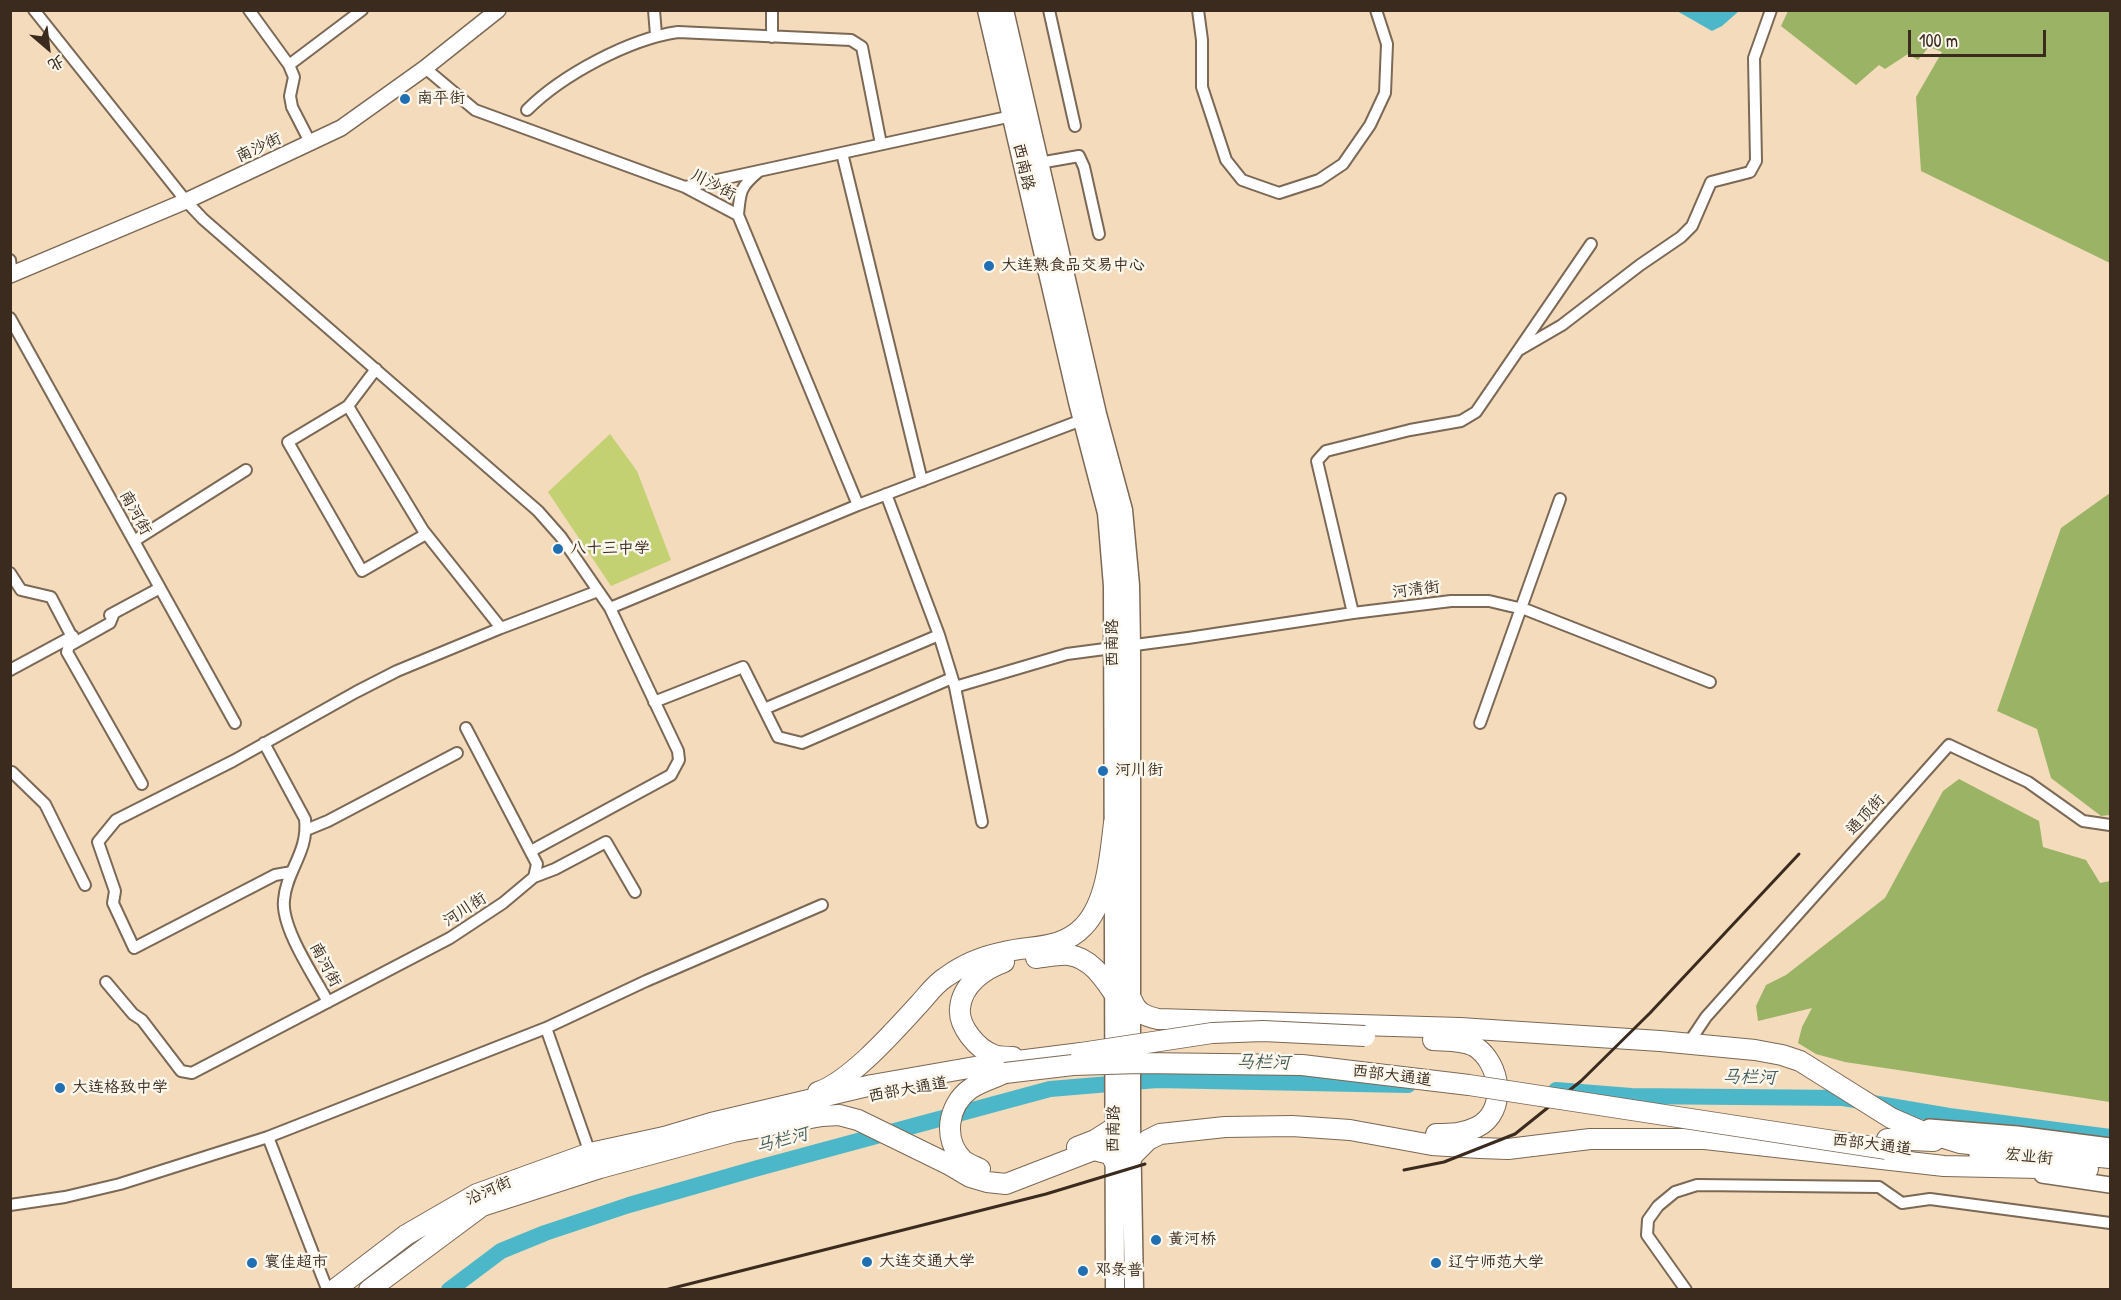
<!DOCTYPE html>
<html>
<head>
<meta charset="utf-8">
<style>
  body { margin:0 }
  #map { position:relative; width:2121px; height:1300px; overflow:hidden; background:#f3dbbb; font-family:"Patrick Hand","LXGW WenKai TC",sans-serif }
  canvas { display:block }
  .frame { position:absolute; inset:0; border:12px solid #3b2a1e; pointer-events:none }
  .north { position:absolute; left:18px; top:18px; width:60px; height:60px; -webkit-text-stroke:4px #fbf7ec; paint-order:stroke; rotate:152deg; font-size:16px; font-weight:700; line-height:24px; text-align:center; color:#3b2a1e }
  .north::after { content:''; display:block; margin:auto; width:21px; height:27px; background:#3b2a1e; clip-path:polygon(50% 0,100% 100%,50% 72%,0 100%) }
  .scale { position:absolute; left:1908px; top:30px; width:138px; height:27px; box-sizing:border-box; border:3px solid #3b2a1e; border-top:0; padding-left:8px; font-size:18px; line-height:21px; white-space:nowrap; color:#3b2a1e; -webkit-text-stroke:4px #fbf7ec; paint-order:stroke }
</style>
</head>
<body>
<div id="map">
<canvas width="2121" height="1300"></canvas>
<div class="frame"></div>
<div class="north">北</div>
<div class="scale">100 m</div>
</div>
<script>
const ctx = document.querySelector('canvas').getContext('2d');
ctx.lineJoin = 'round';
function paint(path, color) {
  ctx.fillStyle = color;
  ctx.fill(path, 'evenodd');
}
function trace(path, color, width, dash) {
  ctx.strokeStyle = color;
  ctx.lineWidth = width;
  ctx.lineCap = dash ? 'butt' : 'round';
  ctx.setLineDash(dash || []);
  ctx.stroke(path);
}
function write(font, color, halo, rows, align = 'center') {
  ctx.font = font + ' "Patrick Hand","LXGW WenKai TC",sans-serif';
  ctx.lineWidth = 5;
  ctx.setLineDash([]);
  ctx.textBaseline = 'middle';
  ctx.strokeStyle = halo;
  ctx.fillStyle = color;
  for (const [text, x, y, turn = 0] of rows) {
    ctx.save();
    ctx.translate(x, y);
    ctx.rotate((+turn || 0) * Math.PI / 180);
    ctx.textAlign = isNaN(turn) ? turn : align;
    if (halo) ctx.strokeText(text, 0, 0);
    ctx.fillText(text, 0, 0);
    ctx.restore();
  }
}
paint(new Path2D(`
  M 610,434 L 637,471 L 671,560 L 611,586 L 548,492 Z`), '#c3d173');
paint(new Path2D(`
  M 1788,11 L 2110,11 L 2110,263 L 1921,171 L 1916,97 L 1942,52 L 1929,47 L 1918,60 L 1908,54 L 1885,69 L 1879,65 L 1856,85 L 1781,26 Z
  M 2110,493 L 2110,815 L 2101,816 L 2051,778 L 2037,729 L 1997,711 L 2061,528 Z
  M 1959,779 L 2039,821 L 2043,847 L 2086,860 L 2100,883 L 2110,881 L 2110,1102 L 1845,1062 L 1816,1054 L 1798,1043 L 1802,1027 L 1812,1008 L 1758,1021 L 1756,1006 L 1766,985 L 1786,975 L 1885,898 L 1943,791 Z`), '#9ab365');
paint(new Path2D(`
  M 1677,11 L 1739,11 L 1722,26 L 1712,31 Z`), '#4cb7c9');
trace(new Path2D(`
  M 1556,1090 L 1631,1096 L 1843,1098 L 1949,1116 L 2110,1137
  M 449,1290 L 501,1251 L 545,1233 L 629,1205 L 758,1168 L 1050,1089 L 1157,1080 L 1408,1085`), '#4cb7c9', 16);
const street = new Path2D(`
  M 34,10 L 186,201 L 203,219 L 538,511 L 561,537 L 610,608 L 678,751 L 679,760 L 671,775 L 531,851
  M 249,10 L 289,65 L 294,77 L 290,96 L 292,107 L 311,144
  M 654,10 L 656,35
  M 1049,10 L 1075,126
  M 1198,10 L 1202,40 L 1202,87 L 1226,160 L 1242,180 L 1279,193 L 1319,180 L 1343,164 L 1370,125 L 1385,93 L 1387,44 L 1376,10
  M 772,37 L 772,10
  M 289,65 L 362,10
  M 425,68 L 475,110 L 685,187 L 738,215 L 858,505
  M 527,110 C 562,75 629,39 678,32 L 851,40 L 862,47 L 881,144
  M 842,153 L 922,481
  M 1039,163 L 1079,156 L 1084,167 L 1099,234
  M 685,187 L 1012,116
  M 738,215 C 740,192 740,187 758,172
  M 10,260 L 12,274
  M 10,318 L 235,723
  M 1519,350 L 1562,325 L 1640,265 L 1681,237 L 1692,226 L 1711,182 L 1750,172 L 1756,161 L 1754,58 L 1771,10
  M 376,369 L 348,406 L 288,442 L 362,571 L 426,534
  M 348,406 L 423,530 L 501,628
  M 886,494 L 939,635 L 955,687 L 982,822
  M 134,541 L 246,470
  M 10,573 L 21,590 L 51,597 L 72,637
  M 610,608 L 858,505 L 1087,418
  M 114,613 L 110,623 L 69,646 L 67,652 L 142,784
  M 1353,613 L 1317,461 L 1326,451 L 1410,430 L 1461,421 L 1476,412 L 1591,244
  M 110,615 L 160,588
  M 10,670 L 73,636
  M 955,687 L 1067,654 L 1188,638 L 1353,613 L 1451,601 L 1489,601 L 1527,610 L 1710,682
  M 654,702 L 743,667 L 778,737 L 802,743 L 952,678
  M 764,709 L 939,635
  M 1480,723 L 1560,499
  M 264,743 L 305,819 C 309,852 286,871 284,900 C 281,928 314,976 328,1002
  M 10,772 L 12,772 L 45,804 L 85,885
  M 306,830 L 328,821 L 457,753
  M 292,872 L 275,875 L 134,948 L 113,903 L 115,891 L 98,842 L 116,820 L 233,761 L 356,692 L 397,671 L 501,628 L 598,591
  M 534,877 L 555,869 L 606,842 L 635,892
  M 106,982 L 133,1014 L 142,1020 L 181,1071 L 192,1073 L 450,938 L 503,903 L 534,877 L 537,864 L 466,728
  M 1688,1044 L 1706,1017 L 1949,745 L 2028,782 L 2083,821 L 2110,825
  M 268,1137 L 327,1289
  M 590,1153 L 546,1028 L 646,981 L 822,905
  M 10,1205 L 65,1197 L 120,1184 L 268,1137 L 546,1028
  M 1686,1290 L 1647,1235 L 1648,1220 L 1658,1206 L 1675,1192 L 1697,1185 L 1879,1187 L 1902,1203 L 1930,1199 L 2110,1223`);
const secondary = new Path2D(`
  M 10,275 L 186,201 L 341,128 L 425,68 L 498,10
  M 1929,1127 L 2017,1134 L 2110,1146
  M 1977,1155 L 2003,1163
  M 2042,1175 L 2110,1185`);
const primary = new Path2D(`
  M 987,10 L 1078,402 L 1107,513 L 1113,586 L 1115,1290
  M 1004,10 L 1097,414 L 1123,510 L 1130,585 L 1131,646 L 1131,1123 L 1134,1290`);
const highway = new Path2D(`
  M 1036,958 C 1046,957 1059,954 1069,955 C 1091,958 1104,979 1115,995
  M 1004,962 C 984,969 962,985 960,1008 C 958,1026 977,1049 994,1055 C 1000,1057 1007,1057 1013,1057
  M 1132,1000 C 1137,1013 1145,1016 1158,1019 L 1460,1028 L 1660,1041 L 1755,1050 L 1782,1055 L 1800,1061 L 1891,1118 L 1921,1131 L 1960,1143 L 2110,1158
  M 1433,1040 C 1446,1041 1462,1040 1474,1046 C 1501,1062 1508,1112 1477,1127 C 1463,1134 1451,1134 1436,1134
  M 818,1092 C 851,1081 896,1029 920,1003 C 928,994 936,983 946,977 C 962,965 984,956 1004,952 C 1032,945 1062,950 1084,926 C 1107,902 1110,855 1114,823
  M 733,1132 L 822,1116 L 839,1115 L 858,1120 L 948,1164 L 970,1177 L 987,1182 L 1006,1184 L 1094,1150 L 1110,1154 L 1114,1161
  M 1887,1139 L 1934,1141
  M 1077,1147 L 1095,1140 L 1114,1128
  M 1131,1157 L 1148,1140 L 1160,1134 L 1225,1127 L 1292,1126 L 1350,1130 L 1432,1145 L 1480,1148 L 1508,1149 L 1590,1139 L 1705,1139 L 1944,1166 L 2088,1169
  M 980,1169 C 974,1166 968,1164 963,1160 C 942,1139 948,1105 970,1089 C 980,1082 994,1078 1005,1073
  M 474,1211 L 482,1206 L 600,1168 L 744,1129
  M 334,1290 L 406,1235 L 477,1194 L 590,1153 L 664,1137 L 711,1123 L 872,1085 L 986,1065 L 1081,1053
  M 369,1290 L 482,1206`);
trace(street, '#7b6855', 14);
trace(secondary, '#7b6855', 18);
trace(primary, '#7b6855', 21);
trace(highway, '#7b6855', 22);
trace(street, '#fff', 10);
trace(secondary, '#fff', 15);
trace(primary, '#fff', 18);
trace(highway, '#fff', 20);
trace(new Path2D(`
  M 1404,1170 L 1444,1162 L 1515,1134 L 1581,1081 L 1650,1013 L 1799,854
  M 665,1290 L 1046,1194 L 1145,1164`), '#3b2a1e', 3);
const highwayBridge = new Path2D(`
  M 1081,1053 L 1212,1033 L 1263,1031 L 1365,1036
  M 1005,1073 L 1073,1065 L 1140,1063 L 1302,1065 L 1469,1085 L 1886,1149`);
trace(highwayBridge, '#7b6855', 22, []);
trace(highwayBridge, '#fff', 20);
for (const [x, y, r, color] of [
  [405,99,6,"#1f6fb2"],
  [989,266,6,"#1f6fb2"],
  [558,549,6,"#1f6fb2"],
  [1103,771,6,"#1f6fb2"],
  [60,1088,6,"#1f6fb2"],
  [1156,1240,6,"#1f6fb2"],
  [867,1262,6,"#1f6fb2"],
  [252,1263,6,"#1f6fb2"],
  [1436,1263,6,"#1f6fb2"],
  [1083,1271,6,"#1f6fb2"]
]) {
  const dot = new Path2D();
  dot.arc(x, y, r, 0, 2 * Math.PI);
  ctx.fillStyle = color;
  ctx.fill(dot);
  trace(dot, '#fbf7ec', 2);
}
write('16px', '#3b2a1e', '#fbf7ec', [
  ["南平街",417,99],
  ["大连熟食品交易中心",1001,266],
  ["八十三中学",570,549],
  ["河川街",1115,771],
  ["大连格致中学",72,1088],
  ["黄河桥",1168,1240],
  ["大连交通大学",879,1262],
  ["寰佳超市",264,1263],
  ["辽宁师范大学",1448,1263],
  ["邓录普",1095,1271]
], 'left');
write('16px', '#3b2a1e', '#fbf7ec', [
  ["南沙街",259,148,-25],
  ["西南路",1023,167,77],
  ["川沙街",713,185,27],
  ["南河街",135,513,61],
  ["河清街",1416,590,-7],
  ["西南路",1113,643,-90],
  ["通顶街",1866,815,-48],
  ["河川街",465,910,-33],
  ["南河街",325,965,62],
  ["西部大通道",1392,1076,7],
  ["西部大通道",908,1090,-10],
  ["西南路",1114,1129,-89],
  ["西部大通道",1872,1145,7],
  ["宏业街",2029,1157,6],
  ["沿河街",489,1191,-24]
]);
write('italic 18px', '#415b5a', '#fbf7ec', [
  ["马栏河",1263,1063,1],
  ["马栏河",1749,1078,1],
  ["马栏河",782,1141,-15]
]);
</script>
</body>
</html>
